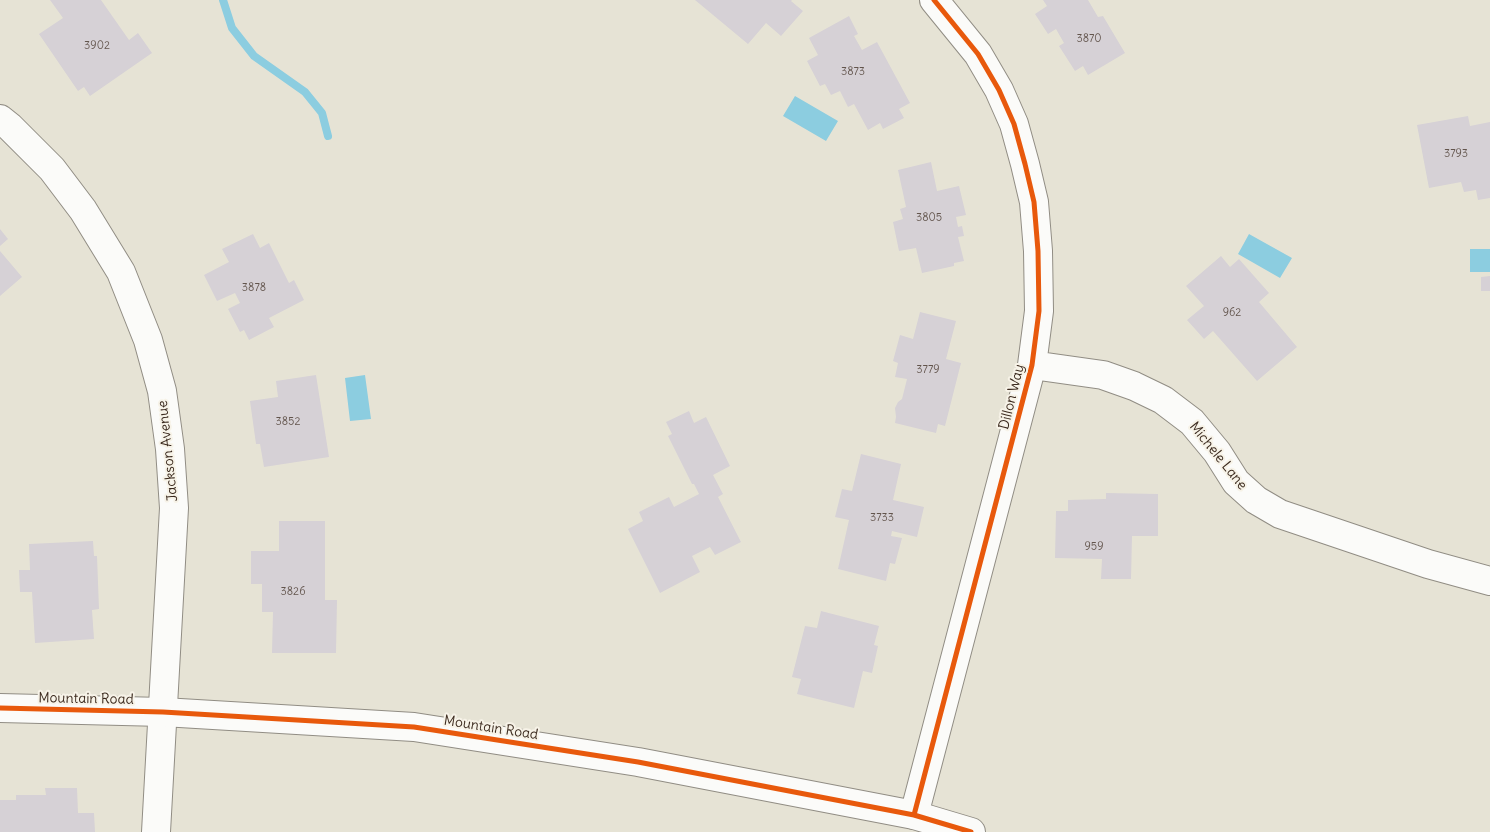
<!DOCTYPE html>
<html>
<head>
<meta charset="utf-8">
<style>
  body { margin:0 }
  canvas { display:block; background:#e6e3d5 }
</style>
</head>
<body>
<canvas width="1490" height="832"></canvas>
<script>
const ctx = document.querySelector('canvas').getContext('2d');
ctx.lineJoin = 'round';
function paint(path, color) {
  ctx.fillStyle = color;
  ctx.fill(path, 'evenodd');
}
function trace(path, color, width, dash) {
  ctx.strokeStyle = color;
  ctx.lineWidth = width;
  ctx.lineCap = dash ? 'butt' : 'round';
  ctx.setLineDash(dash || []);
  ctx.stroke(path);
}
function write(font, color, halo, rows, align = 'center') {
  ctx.font = font + ' Delius,sans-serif';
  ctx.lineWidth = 4;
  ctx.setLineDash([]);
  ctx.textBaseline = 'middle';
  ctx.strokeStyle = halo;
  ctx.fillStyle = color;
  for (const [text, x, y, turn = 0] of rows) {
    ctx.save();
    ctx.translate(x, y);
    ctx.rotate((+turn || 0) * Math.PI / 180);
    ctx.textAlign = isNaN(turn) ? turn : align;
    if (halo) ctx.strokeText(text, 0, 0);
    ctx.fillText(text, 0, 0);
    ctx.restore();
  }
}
paint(new Path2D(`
  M 795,96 L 838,121 L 826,141 L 783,116 Z
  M 1249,234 L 1292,258 L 1280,278 L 1238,254 Z
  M 1470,249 L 1490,249 L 1490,272 L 1470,272 Z
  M 365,375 L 371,419 L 350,421 L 345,378 Z`), '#8ccde0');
trace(new Path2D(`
  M 223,0 L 232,28 L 254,56 L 305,92 L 322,113 L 328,136`), '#8ccde0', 8);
paint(new Path2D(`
  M 50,0 L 101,0 L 129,40 L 138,33 L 152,53 L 90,96 L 84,87 L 78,91 L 39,34 L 63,18 Z
  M 695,0 L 792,0 L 791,1 L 803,11 L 781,36 L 766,23 L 748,44 Z
  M 1043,0 L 1088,0 L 1098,17 L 1103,16 L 1125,53 L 1088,75 L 1083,66 L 1075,71 L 1059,46 L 1064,43 L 1056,29 L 1048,34 L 1035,14 L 1047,6 Z
  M 849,16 L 858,34 L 854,36 L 862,50 L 877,42 L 910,103 L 899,109 L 904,118 L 883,129 L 880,123 L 868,130 L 854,104 L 848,107 L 840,91 L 831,95 L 825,84 L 820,86 L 807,61 L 818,55 L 809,38 Z
  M 1468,116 L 1470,126 L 1490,122 L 1490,198 L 1478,200 L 1476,190 L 1464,192 L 1461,182 L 1429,188 L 1417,125 Z
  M 931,162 L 937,191 L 959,186 L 966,215 L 956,217 L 958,227 L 962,226 L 964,236 L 958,237 L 964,261 L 954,263 L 954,266 L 922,273 L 916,248 L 899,251 L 893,222 L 903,219 L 900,209 L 906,207 L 898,170 Z
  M 0,229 L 8,239 L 0,246 Z
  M 253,234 L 260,248 L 269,243 L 289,283 L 294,280 L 304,300 L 269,318 L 274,327 L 249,340 L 244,330 L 240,332 L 228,309 L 240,303 L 235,293 L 217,301 L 204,275 L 229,262 L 222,249 Z
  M 0,251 L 22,277 L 0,296 Z
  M 1221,256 L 1230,267 L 1239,259 L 1269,293 L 1259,302 L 1297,347 L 1257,381 L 1213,331 L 1204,339 L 1187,320 L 1204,306 L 1186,286 Z
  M 1490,276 L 1490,291 L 1481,291 L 1481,277 Z
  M 920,312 L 956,321 L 946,359 L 961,363 L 945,426 L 938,424 L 936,433 L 895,423 L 896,417 L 895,408 L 898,402 L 902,399 L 907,379 L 895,377 L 898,363 L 893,361 L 900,335 L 913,339 Z
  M 316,375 L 329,457 L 264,467 L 260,444 L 256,444 L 250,401 L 278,397 L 276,381 Z
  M 689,411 L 694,423 L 706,417 L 730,466 L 713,475 L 723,494 L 718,497 L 741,542 L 715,555 L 710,547 L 692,556 L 700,572 L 660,593 L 628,529 L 643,521 L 639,512 L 669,497 L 674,507 L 699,494 L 694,484 L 692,484 L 668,436 L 672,434 L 666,422 Z
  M 861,454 L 901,464 L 893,500 L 924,507 L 917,537 L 892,531 L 891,536 L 902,538 L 895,564 L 890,563 L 886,581 L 838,569 L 849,520 L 835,517 L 842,489 L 852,491 Z
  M 1106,493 L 1158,494 L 1158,536 L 1132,536 L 1131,579 L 1101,579 L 1102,559 L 1055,558 L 1056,511 L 1068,511 L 1068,500 L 1106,499 Z
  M 279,521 L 325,521 L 325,600 L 337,600 L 336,653 L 272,653 L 273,612 L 262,612 L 262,584 L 251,584 L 251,551 L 279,551 Z
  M 93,541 L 94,556 L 97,556 L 99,609 L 92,610 L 94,639 L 35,643 L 32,592 L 20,592 L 19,570 L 30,570 L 29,544 Z
  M 821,611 L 879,626 L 874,645 L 878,646 L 872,673 L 863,671 L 854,708 L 797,694 L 801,679 L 792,677 L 805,626 L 817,628 Z
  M 45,788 L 77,788 L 78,813 L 94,813 L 95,832 L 0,832 L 0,800 L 16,800 L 16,795 L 46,795 Z`), '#d6d1d6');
const street = new Path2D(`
  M 0,119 L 10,127 L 52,169 L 83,210 L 121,272 L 148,340 L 162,391 L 170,449 L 174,508 L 156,832
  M 1032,365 L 1103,375 L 1134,386 L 1163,400 L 1192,422 L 1217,452 L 1236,482 L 1256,500 L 1280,514 L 1428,564 L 1490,581
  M 914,815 L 1032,365 L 1039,311 L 1038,251 L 1034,202 L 1025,164 L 1014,124 L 999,90 L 978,54 L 934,0`);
const secondary = new Path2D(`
  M 0,708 L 163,712 L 414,727 L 638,762 L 914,815 L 971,832`);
trace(street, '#918d84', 30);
trace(secondary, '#918d84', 30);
trace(street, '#fbfbf9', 28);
trace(secondary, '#fbfbf9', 28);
trace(new Path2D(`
  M 0,708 L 163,712 L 414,727 L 638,762 L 914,815 L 971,832
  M 914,815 L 1032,365 L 1039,311 L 1038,251 L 1034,202 L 1025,164 L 1014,124 L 999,90 L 978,54 L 934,0`), '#e8590c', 5);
write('11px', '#62544c', null, [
  ["3870",1089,39],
  ["3902",97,46],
  ["3873",853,72],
  ["3793",1456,154],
  ["3805",929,218],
  ["3878",254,288],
  ["962",1232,313],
  ["3779",928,370],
  ["3852",288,422],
  ["3733",882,518],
  ["959",1094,547],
  ["3826",293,592]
]);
write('14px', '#3b2a1e', '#f7f3e8', [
  ["Dillon Way",1012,397,-76],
  ["Jackson Avenue",168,451,-96],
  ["Michele Lane",1218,456,51],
  ["Mountain Road",86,699,1],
  ["Mountain Road",491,728,9]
]);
</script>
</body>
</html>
